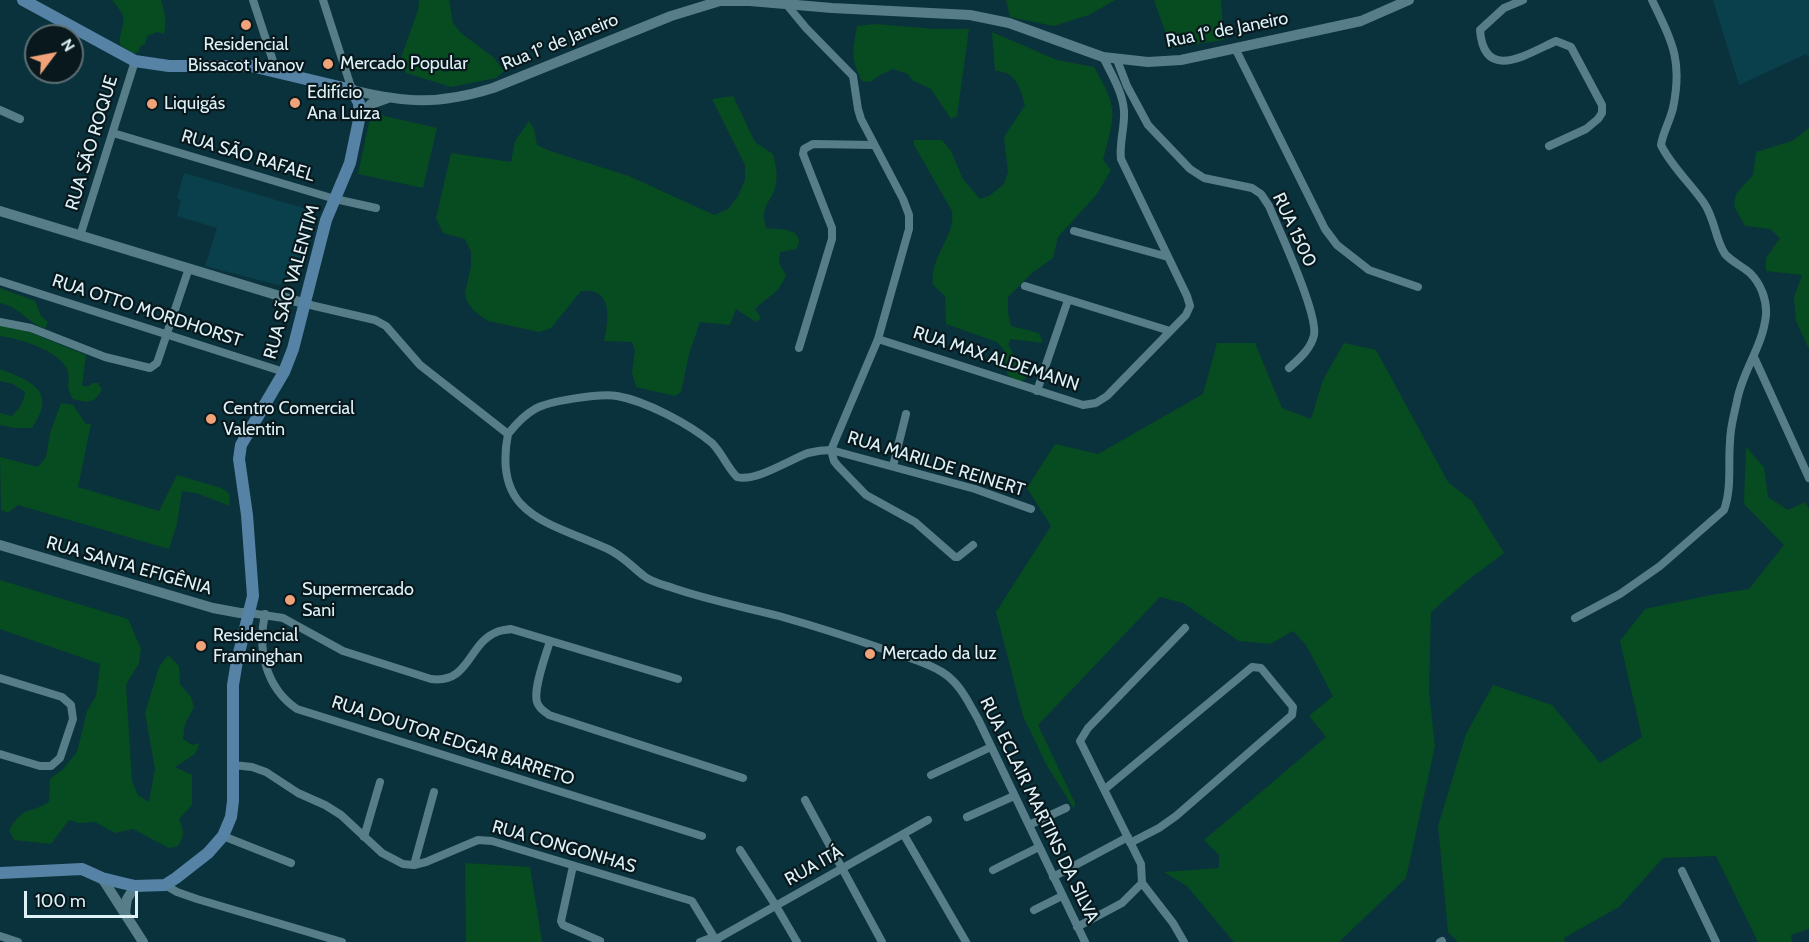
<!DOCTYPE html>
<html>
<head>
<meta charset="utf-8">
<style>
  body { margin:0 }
  #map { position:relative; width:1809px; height:942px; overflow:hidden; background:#0a323c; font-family:Cabin,sans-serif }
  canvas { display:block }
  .north { position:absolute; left:24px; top:24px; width:60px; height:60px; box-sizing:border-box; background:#08181c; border:2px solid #5d6f74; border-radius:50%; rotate:58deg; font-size:16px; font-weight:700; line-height:24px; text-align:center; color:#ddf1f7 }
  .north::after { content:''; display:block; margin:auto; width:21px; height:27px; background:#f0a278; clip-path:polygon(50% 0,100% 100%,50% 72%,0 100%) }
  .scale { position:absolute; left:24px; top:891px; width:114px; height:27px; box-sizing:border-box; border:3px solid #ddf1f7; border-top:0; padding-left:8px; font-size:18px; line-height:21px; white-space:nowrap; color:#ddf1f7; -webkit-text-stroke:4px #08181c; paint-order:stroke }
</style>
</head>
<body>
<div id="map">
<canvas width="1809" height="942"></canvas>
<div class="north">N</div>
<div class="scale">100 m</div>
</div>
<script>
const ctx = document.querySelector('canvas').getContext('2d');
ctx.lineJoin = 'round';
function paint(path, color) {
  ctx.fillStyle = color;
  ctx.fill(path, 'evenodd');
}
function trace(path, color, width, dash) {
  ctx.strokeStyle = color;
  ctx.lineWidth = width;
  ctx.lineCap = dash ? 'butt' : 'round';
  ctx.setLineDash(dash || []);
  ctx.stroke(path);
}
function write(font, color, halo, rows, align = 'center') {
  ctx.font = font + ' Cabin,sans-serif';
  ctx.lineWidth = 4.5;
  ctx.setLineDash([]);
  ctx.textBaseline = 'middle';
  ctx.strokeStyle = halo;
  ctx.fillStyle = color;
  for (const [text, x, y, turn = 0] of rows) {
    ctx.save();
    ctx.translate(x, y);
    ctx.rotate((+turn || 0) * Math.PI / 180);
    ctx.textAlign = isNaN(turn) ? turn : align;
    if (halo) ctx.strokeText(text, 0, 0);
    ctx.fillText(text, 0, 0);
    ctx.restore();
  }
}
paint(new Path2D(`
  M 1713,0 L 1809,0 L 1809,58 L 1806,54 L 1739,85 Z
  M 184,173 L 317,212 L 299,270 L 294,279 L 278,285 L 205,266 L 217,228 L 177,216 L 181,200 L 177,198 Z`), '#0a404c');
paint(new Path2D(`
  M 112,0 L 161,0 C 165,12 167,22 164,34 L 157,32 L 147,36 L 145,44 L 141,46 L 137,53 L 132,53 L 120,45 C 118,34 128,21 121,12 C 119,8 115,4 112,0 Z
  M 419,0 L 449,0 L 453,23 L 461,33 L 493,57 L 504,71 L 496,78 L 451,87 L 406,73 L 401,58 L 418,10 Z
  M 1006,0 L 1115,0 L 1089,15 L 1054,26 L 1010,17 Z
  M 1154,0 L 1221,0 L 1224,40 L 1171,48 Z
  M 875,24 L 935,29 L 969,29 L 957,116 L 951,119 L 931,89 L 912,80 L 908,74 L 893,69 L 880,75 L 870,82 L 862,81 C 850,58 853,51 857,26 Z
  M 992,32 L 1057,60 L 1094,67 C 1119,110 1115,114 1103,160 L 1111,170 L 1097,194 L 1058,237 L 1053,258 L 1032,273 L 1008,297 L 1008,312 L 1011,326 L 1039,333 L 1043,343 L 1011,339 L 1008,344 L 1026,379 L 1017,382 L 1007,374 L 1004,350 L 997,342 L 946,324 L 945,296 L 933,285 C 929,257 956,236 952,211 L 914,145 L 914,140 L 942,140 L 951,151 L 963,179 L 980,199 L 989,196 L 1004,184 L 1008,172 L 1004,137 L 1025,105 C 1020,88 1016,71 995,71 Z
  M 733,96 L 755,142 L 773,154 C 775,163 778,173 776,183 C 773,204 759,202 766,228 L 787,230 L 795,233 C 799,239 801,242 796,249 L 780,252 L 779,263 L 786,275 C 778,295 769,295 755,309 L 761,318 L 756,322 L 736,309 L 730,325 L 700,322 L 689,354 L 681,392 L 675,396 L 636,387 L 632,372 L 635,351 L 632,342 L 604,341 C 607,326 613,300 595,292 C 591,290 585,291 581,291 L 551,328 L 539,332 L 488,321 L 474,311 L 467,301 L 465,293 L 471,266 L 471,252 L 465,239 L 443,233 L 436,218 L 451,153 L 511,162 L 515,141 L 529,121 L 534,129 L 537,145 L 550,151 L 629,176 L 714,215 L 728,209 L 738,196 L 745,180 L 745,165 L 712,99 Z
  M 371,113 L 437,128 L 423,188 L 358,174 Z
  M 1809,128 L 1809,349 L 1796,321 L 1794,297 L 1802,275 L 1766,271 L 1766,258 L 1780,238 L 1770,229 L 1745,226 L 1734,206 L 1736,194 L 1753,175 L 1756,152 L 1792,141 Z
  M 0,288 L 35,301 L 41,316 L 48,322 L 45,328 C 30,326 21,307 0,303 Z
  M 0,325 L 29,332 L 86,355 L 82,385 L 87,387 L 93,383 L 98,383 L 102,390 C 93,404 88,403 73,399 C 64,383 71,384 68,372 C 61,350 20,339 0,336 Z
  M 1217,343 L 1255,343 L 1282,408 L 1311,419 L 1323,380 L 1344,343 L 1376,350 L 1448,482 L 1472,501 L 1504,553 L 1468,580 L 1431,612 L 1429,692 L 1435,746 L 1406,878 L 1339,942 L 1234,942 L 1187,886 L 1164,872 L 1219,868 L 1219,855 L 1204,840 L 1326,737 L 1309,716 L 1333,696 L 1306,645 L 1293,631 L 1270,644 L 1239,641 L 1183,603 L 1160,597 L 1038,725 L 1075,803 L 1074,809 L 1046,764 L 1023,716 L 996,612 L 1051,526 L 1027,488 L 1055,444 L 1098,454 L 1203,394 Z
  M 0,369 C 31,381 58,391 32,428 L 14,428 L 0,425 L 0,413 L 12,416 C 19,409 24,402 25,392 L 13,384 L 0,381 Z
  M 61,403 L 73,405 L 86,424 L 91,424 L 78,487 L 159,511 L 177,475 L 221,488 L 229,493 L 230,506 L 196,493 L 182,491 L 177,524 L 169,549 L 18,505 L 8,513 L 1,510 L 0,457 L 38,467 L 46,457 L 50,433 Z
  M 1746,447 L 1764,467 L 1768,497 L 1788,510 L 1805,502 L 1809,509 L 1809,929 L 1791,935 L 1792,942 L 1758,942 L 1716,856 L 1663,858 L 1619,907 L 1564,938 L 1565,942 L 1458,942 L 1448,932 L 1438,826 L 1466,734 L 1493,685 L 1552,705 L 1600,763 L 1642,737 L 1620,641 L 1645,609 L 1711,595 L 1749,589 L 1784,545 L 1744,504 Z
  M 0,580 L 128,619 L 141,649 L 139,663 L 126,685 L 132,781 L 138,795 L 149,802 L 155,769 L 145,713 L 159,667 L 168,655 L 179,666 L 180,684 L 191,697 L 194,707 L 185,724 L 183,739 L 192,745 L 200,743 L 195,754 L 175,767 L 192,775 L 192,805 L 179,819 C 184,830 185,835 178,846 L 169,848 L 133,829 L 115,833 L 95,822 L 79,823 L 69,820 L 51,844 L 14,840 L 9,830 C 25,804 26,816 49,802 L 50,779 L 63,769 L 77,752 L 87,711 L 96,696 L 100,664 L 0,629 Z
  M 465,863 L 530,867 L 542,942 L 466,942 Z`), '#074b21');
trace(new Path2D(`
  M 253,0 L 273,61 L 272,70
  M 323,0 L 352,90
  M 1523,0 L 1504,8 L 1480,30 C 1484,83 1527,54 1556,41 L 1571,47 L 1602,105 L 1602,113 L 1598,119 L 1586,129 L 1549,146
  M 787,5 L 806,28 L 853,76 L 858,109 L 861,119 L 903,199 L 909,215 L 909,229 L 878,339 L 831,450
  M 1235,48 L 1325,229 L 1337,245 L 1369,270 L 1418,287
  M 1117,60 L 1127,86 L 1148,125 L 1190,169 L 1204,178 L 1252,188 L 1261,194 L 1269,206 C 1279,230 1318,313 1314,335 C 1311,349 1299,359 1289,368
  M 0,110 L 20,119
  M 113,133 L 335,199 L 376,208
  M 1074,231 L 1168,257
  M 80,236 L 135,61
  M 0,281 L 284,372
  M 1025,286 L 1170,331
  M 306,304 L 375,320 L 386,326 L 420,365 L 508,434 C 492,516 549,522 608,549 C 623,556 631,566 644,576 C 651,582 664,585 673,588 C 708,600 744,607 779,616 C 814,626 849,637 883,649 C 903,656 924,661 942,672 C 960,683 968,702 978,719 L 1085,942
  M 0,322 L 31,328 L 105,357 L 150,368 L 157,363 L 189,268
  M 878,339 L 1083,405 L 1096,403 L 1107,396 L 1186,315 L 1190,306 L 1187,296 L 1121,159 C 1119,143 1125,127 1124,111 C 1123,93 1111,73 1103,57
  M 799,348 L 832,239 L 832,228 L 803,154 L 804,149 L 813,144 L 874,145
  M 1754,357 L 1809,478
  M 1037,391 L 1068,300
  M 508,434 C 516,424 524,415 535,409 C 548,401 601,393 617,396 C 646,401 689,424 712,443 C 722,453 727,467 737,477 C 756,482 789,460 808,453 C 816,451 823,450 831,450 L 975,489 L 1031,509
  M 831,450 L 834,461 L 838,466 L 866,495 L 915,522 L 955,557 L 958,557 L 973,545
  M 893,466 L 906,414
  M 250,613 L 283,618 L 343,651 L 431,679 C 470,684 468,643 497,632 C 501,630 507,630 511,629 L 678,679
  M 265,614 C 257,650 266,688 297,709 L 702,836
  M 1575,618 L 1620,594 L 1660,566 L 1724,510 C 1732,488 1728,465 1730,442 C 1730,428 1734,415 1737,401 C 1742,372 1763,346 1766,315 C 1767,300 1761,284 1750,273 C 1742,266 1732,262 1725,254 C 1715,239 1715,219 1704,203 C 1691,184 1671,166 1661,145 C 1663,132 1670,121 1673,108 C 1683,60 1672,42 1652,0
  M 550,641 C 546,655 533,688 537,702 C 539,709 544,711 549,715 L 743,778
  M 0,678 L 62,697 L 71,705 L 73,719 L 60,758 L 51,766 L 40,766 L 0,754
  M 233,765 L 252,767 L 266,772 L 298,793 L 325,805 L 341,815 L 382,853 L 403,864 L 414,865 L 426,862 L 478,840 L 492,841 L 692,901 L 717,942
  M 931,775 L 991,747
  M 1105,789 L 1252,667 L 1261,668 L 1293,707 L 1292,715 L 1176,816 L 1159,828 L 1130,843
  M 805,800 L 882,942
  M 967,817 L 1014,796
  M 1029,825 L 1066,808
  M 904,835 L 966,942
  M 223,836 L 291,863
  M 364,837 L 380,782
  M 740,850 L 776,906 L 797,942
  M 414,865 L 434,792
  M 573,866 L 561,921 L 563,925 L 600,941
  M 993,870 L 1039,847
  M 1682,871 L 1716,942
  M 1053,877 L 1128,837
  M 1142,883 L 1141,864 L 1080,741 L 1088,728 L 1185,628
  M 1142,883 L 1173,923 L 1184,942
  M 165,885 L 177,892 L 197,899 L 342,942
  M 1034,910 L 1062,896
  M 1077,927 L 1122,903 L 1142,883
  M 0,936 L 18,942
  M 700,942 L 708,939 L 715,940 L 928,820
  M 1440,942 L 1442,941`), '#577d88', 8);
trace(new Path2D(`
  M 352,90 C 406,103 439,105 493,88 L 671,16 L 720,1 L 750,1 L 832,8 L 970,15 L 1009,23 L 1103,57 L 1148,62 L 1181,60 L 1361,21 L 1409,0
  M 360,115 L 371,104 L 388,98
  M 0,211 L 306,304
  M 0,545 L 213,608 L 240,613 L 250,613
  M 102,878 L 143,942
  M 125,913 L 127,899 L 135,886`), '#577d88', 10);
trace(new Path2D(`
  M 0,873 L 82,869 L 102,878 L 122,883 L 135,886 L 165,885 L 176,878 L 208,853 L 223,836 L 231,817 L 233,801 L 233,685 L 237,661 L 253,596 L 247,515 L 239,459 L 241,445 L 284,372 L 293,349 L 326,220 L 350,163 L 360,115 L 359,103 L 352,90 L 251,66 L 169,66 L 135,61 L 23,0`), '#5682a5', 12);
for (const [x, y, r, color] of [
  [246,25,6,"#f0a278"],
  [328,64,6,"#f0a278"],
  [295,103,6,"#f0a278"],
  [152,104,6,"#f0a278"],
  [211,419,6,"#f0a278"],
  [290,600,6,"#f0a278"],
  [201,646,6,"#f0a278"],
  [870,654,6,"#f0a278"]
]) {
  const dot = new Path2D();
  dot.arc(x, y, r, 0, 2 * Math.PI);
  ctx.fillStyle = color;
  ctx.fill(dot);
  trace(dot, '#08181c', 2);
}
write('18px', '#ddf1f7', '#08181c', [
  ["Rua 1º de Janeiro",1227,30,-11],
  ["Rua 1º de Janeiro",560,42,-22],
  ["RUA SÃO ROQUE",92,143,-73],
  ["RUA SÃO RAFAEL",248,156,17],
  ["RUA 1500",1294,230,65],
  ["RUA SÃO VALENTIM",292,282,-74],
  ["RUA OTTO MORDHORST",147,311,18],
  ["RUA MAX ALDEMANN",996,359,18],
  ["RUA MARILDE REINERT",936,464,17],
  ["RUA SANTA EFIGÊNIA",129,566,16],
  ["RUA DOUTOR EDGAR BARRETO",453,741,18],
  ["RUA ECLAIR MARTINS DA SILVA",1039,810,64],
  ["RUA CONGONHAS",564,847,16],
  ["RUA ITÁ",814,866,-29]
]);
write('18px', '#ddf1f7', '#08181c', [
  ["Residencial",246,45,"center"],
  ["Bissacot Ivanov",246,66,"center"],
  ["Mercado Popular",340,64],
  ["Edifício",307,93],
  ["Ana Luiza",307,114],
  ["Liquigás",164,104],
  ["Centro Comercial",223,409],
  ["Valentin",223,430],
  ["Supermercado",302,590],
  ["Sani",302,611],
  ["Residencial",213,636],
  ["Framinghan",213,657],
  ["Mercado da luz",882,654]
], 'left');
</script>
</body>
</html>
